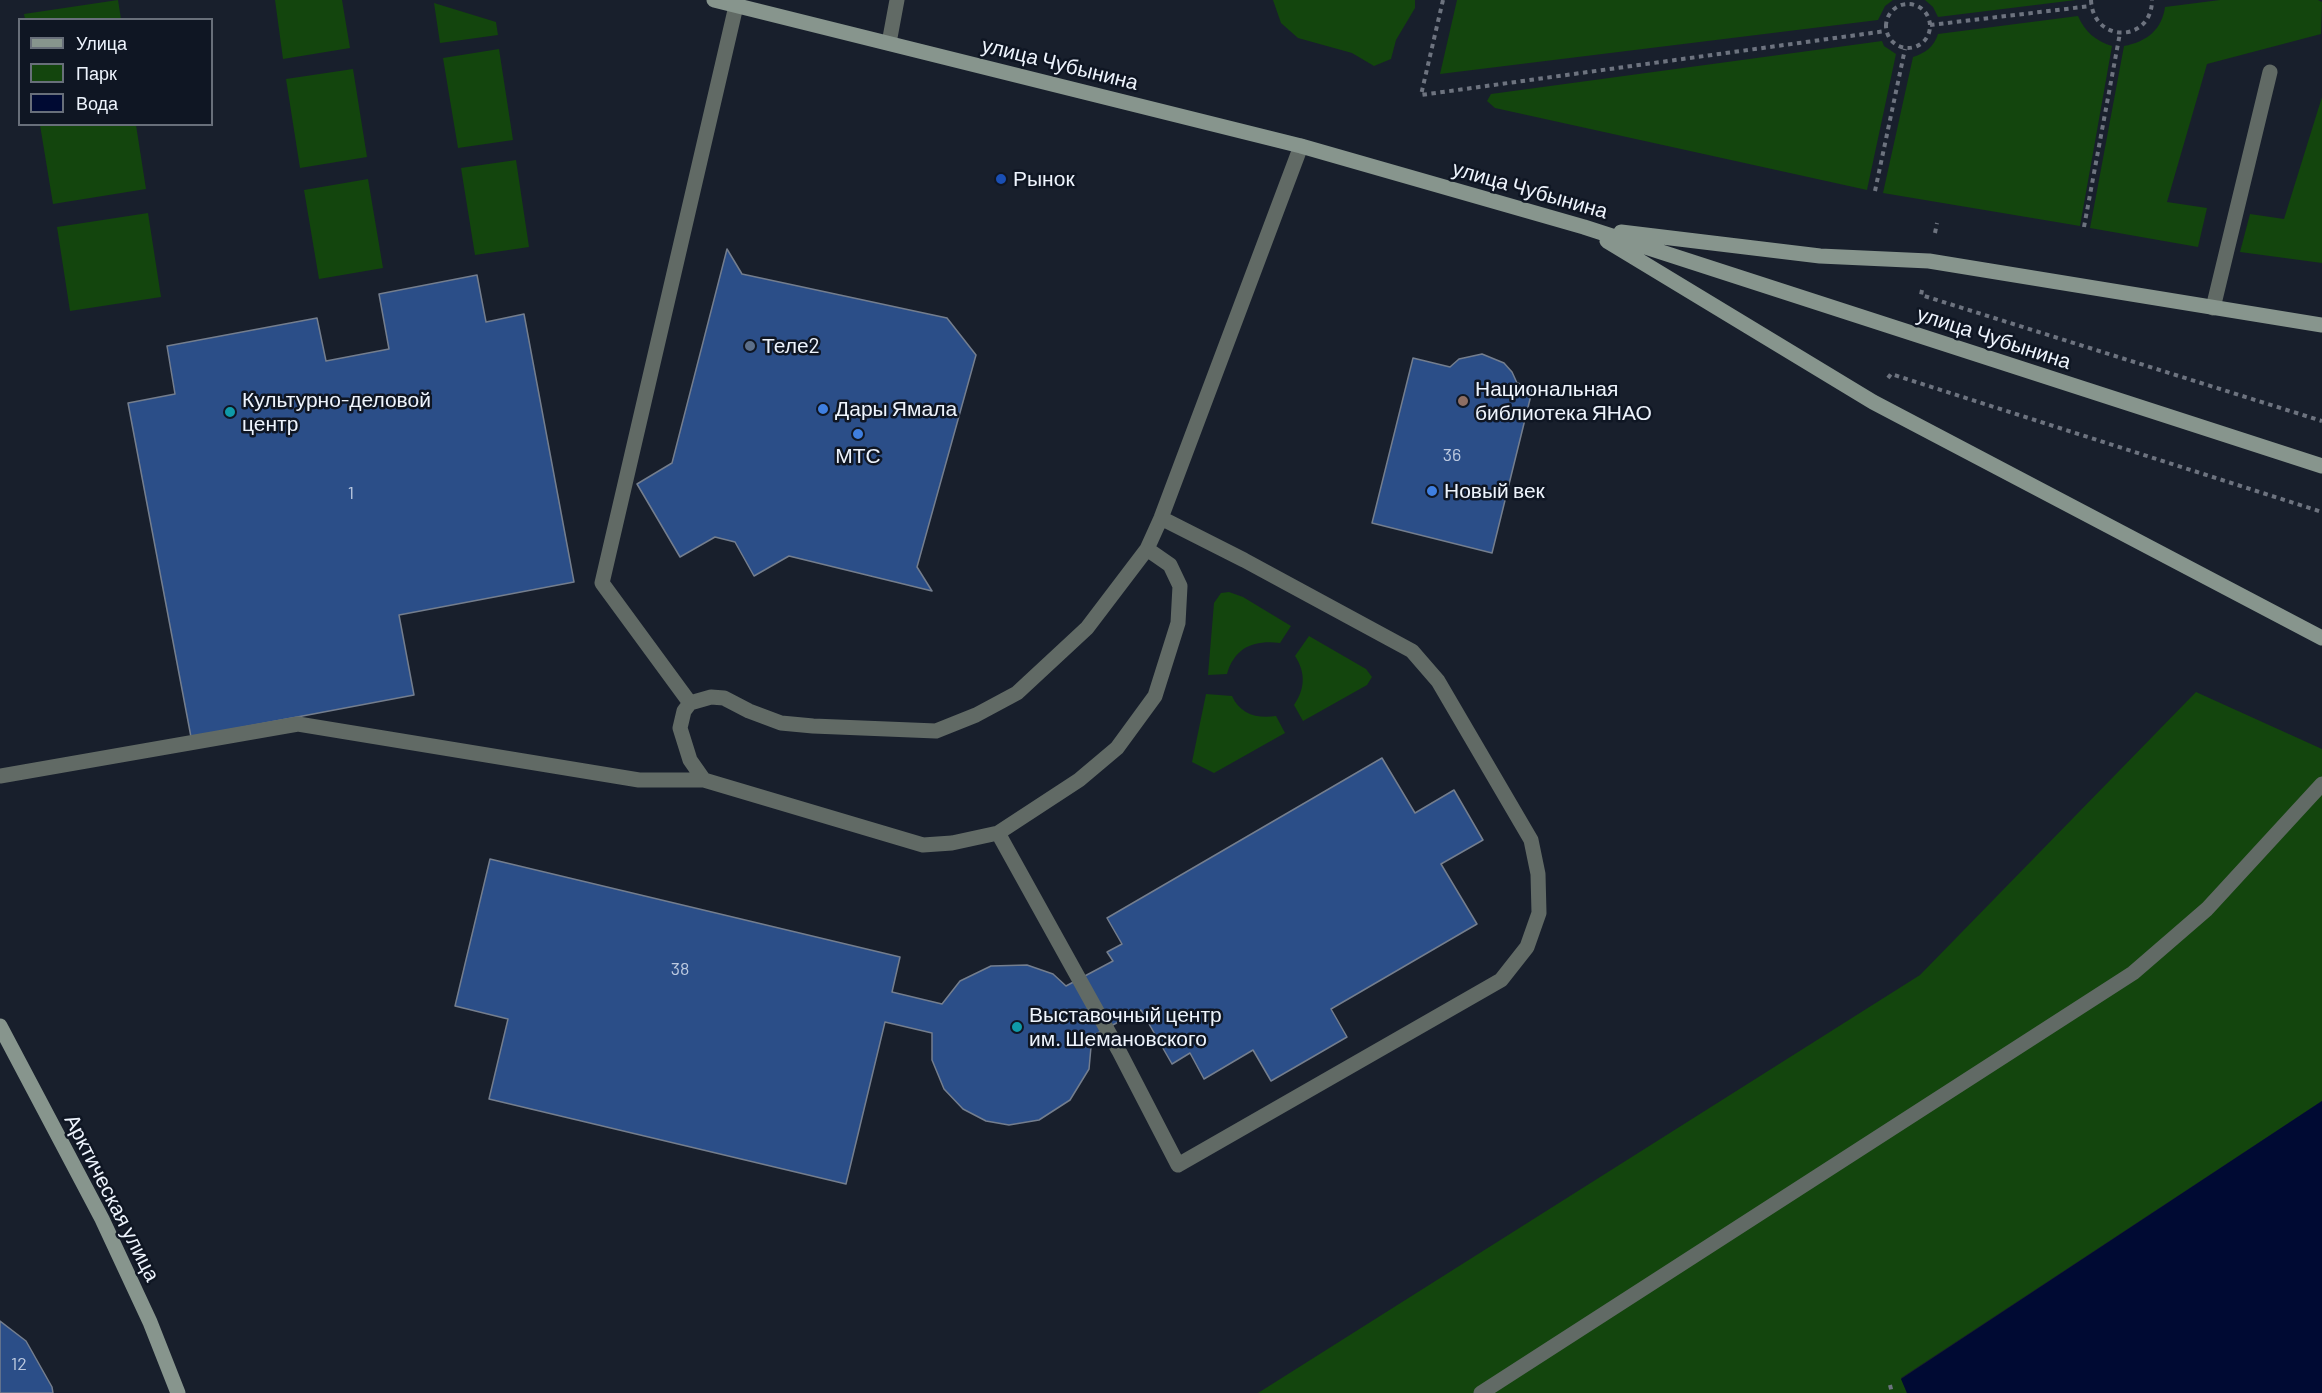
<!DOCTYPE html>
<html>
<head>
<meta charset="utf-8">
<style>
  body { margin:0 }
  #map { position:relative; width:2322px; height:1393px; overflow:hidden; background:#181f2c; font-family:Barlow,sans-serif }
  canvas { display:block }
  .legend { position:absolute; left:18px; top:18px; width:195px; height:108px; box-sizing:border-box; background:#0f1623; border:2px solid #686f7a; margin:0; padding:8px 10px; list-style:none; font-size:18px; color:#eef4fd }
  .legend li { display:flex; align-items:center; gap:12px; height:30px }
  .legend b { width:30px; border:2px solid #686f7a }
</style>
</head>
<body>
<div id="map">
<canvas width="2322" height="1393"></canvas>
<ul class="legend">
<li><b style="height:8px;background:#87958d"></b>Улица</li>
<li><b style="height:16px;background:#13450d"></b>Парк</li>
<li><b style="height:16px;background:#000a33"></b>Вода</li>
</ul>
</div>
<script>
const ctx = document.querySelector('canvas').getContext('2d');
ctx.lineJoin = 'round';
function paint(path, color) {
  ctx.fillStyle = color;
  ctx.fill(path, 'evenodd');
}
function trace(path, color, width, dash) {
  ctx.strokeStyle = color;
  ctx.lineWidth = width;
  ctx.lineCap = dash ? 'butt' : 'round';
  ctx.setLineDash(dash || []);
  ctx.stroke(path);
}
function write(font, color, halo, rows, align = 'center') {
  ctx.font = font + ' Barlow,sans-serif';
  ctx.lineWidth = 5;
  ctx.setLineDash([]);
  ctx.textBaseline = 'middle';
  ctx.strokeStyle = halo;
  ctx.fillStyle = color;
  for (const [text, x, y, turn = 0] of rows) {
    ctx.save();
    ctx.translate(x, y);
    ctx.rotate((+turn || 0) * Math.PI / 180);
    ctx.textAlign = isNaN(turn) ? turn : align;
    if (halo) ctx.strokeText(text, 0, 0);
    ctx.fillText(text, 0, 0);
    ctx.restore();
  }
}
paint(new Path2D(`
  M 118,0 L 121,19 L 25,19 L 24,14 Z
  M 275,0 L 342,0 L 350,48 L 283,59 Z
  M 1273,0 L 1415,0 L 1415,8 L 1396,40 L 1391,59 L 1374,66 L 1352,53 L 1298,38 L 1281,23 Z
  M 1457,0 L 1893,0 L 1885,6 L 1878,20 L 1440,74 Z
  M 1925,0 L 2076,0 L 1938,17 L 1933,7 Z
  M 2220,0 L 2318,0 L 2322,2 L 2321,34 L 2207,64 L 2167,202 L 2207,208 L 2198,247 L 2090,228 L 2124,46 C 2146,42 2162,30 2165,7 Z
  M 434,3 L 496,22 L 498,35 L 440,43 Z
  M 2078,16 C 2085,32 2096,41 2112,46 L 2080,226 L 1883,193 L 1913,57 C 1925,53 1934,47 1938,34 Z
  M 1882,41 L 1884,46 L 1896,54 L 1867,190 L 1495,108 L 1487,101 L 1491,94 Z
  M 499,49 L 513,140 L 458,148 L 443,58 Z
  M 353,69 L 367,157 L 300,168 L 286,79 Z
  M 2322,97 L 2322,263 L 2240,252 L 2250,214 L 2284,219 Z
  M 40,125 L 136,125 L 146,189 L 53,204 Z
  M 516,160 L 529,247 L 475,255 L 461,168 Z
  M 368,179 L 383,268 L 319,279 L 304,190 Z
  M 148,213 L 161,297 L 70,311 L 57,227 Z
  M 1229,592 L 1243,597 L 1291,626 L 1280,643 C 1254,640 1235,647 1227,674 L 1208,675 L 1214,603 L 1221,593 Z
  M 1309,636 L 1366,669 L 1372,677 L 1367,685 L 1303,721 L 1294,705 C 1305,689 1306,673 1295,656 Z
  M 2196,692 L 2322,749 L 2322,1101 L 1901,1378 L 1907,1393 L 1258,1393 L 1920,975 Z
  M 1206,694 L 1232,696 C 1240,714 1257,719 1276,716 L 1285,733 L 1214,773 L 1192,762 Z`), '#13450d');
paint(new Path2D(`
  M 2322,1101 L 2322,1393 L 1907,1393 L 1901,1379 Z`), '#000a33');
const building = new Path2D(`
  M 727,249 L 742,274 L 947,318 L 976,355 L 917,567 L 932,591 L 789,556 L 754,576 L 735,542 L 715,537 L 680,557 L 637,484 L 672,463 Z
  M 477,275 L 486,322 L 524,314 L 574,582 L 399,615 L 414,695 L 191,737 L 128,403 L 175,394 L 167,346 L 317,318 L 326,361 L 389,349 L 379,294 Z
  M 1482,354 L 1504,363 L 1512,372 L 1517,383 L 1533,387 L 1492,553 L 1372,523 L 1413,358 L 1450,367 L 1459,359 Z
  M 1382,758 L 1415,813 L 1454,790 L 1483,840 L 1441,864 L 1477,924 L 1331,1009 L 1347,1037 L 1271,1081 L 1253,1050 L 1204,1079 L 1190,1053 L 1172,1064 L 1141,1010 L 1092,1036 L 1089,1069 L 1070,1100 L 1039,1120 L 1009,1125 L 986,1121 L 963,1109 L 944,1089 L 932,1060 L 932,1033 L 885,1022 L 846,1184 L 489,1099 L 508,1019 L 455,1006 L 490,859 L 900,957 L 892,992 L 942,1004 L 960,981 L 991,966 L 1027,965 L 1053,974 L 1066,986 L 1113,961 L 1107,952 L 1122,944 L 1107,918 Z
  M 0,1321 L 26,1341 L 52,1387 L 53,1393 L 0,1393 Z`);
paint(building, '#2b4e88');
trace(building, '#747e8e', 1.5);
trace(new Path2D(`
  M 1443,0 L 1421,95 L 1886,31
  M 2091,0 C 2093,44 2152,43 2152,0
  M1886 26a22 22 0 1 1 44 0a22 22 0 1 1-44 0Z
  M 1930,25 L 2091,6
  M 1875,191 L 1905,49
  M 2084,227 L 2120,33
  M 1935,233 L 1937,223
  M 1922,290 L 1921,295 L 2322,421
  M 1888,378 L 1891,374 L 2322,512
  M 1890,1385 L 1892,1393`), '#6d737f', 4, [4.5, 4.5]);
trace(new Path2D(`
  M 889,43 L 897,0
  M 2213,308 L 2270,72
  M 690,703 L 602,583 L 736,6
  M 0,776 L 298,724 L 639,780 L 704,780 L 690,760 L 680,728 L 684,711 L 690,703 L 711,697 L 724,698 L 749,711 L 781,723 L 813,726 L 936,731 L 976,715 L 1017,693 L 1087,628 L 1147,549 L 1161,518 L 1301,146
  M 704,780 L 923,845 L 952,843 L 998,833 L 1079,780 L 1117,748 L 1155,696 L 1178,623 L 1180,586 L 1170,565 L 1147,549
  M 998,833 L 1119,1051 L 1178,1165 L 1501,980 L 1527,947 L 1539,913 L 1538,874 L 1531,840 L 1438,681 L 1412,651 L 1244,560 L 1161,518
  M 1481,1393 L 2133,973 L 2207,909 L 2322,784`), '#616a65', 15);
trace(new Path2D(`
  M 714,0 L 1301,146 L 1584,227 L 2322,466
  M 1621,232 L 1820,256 L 1929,261 L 2322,325
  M 1607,241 L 1873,402 L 2322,638
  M 0,1026 L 102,1219 L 150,1322 L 178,1393`), '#87958d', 15);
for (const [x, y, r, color] of [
  [1001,179,6,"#1a4fb4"],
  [750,346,6,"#5c6f8a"],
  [1463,401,6,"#8d6e63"],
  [823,409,6,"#3f7fe0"],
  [230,412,6,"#0f9aa8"],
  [858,434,6,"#3f7fe0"],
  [1432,491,6,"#3f7fe0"],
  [1017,1027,6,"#0f9aa8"]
]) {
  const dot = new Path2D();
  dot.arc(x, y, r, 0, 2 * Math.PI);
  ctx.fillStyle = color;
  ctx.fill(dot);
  trace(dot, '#0f1623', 2);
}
write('18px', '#bdcae0', null, [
  ["36",1452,455],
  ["1",351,493],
  ["38",680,969],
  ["12",19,1364]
]);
write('21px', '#eef4fd', '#0f1623', [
  ["улица Чубынина",1060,64,14],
  ["улица Чубынина",1530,190,16],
  ["улица Чубынина",1994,338,18],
  ["Арктическая улица",112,1198,63]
]);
write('21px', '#eef4fd', '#0f1623', [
  ["Рынок",1013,179],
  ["Теле2",762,346],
  ["Национальная",1475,389],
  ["библиотека ЯНАО",1475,413],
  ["Культурно-деловой",242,400],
  ["центр",242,424],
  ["Дары Ямала",835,409],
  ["МТС",858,456,"center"],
  ["Новый век",1444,491],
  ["Выставочный центр",1029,1015],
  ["им. Шемановского",1029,1039]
], 'left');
</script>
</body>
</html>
